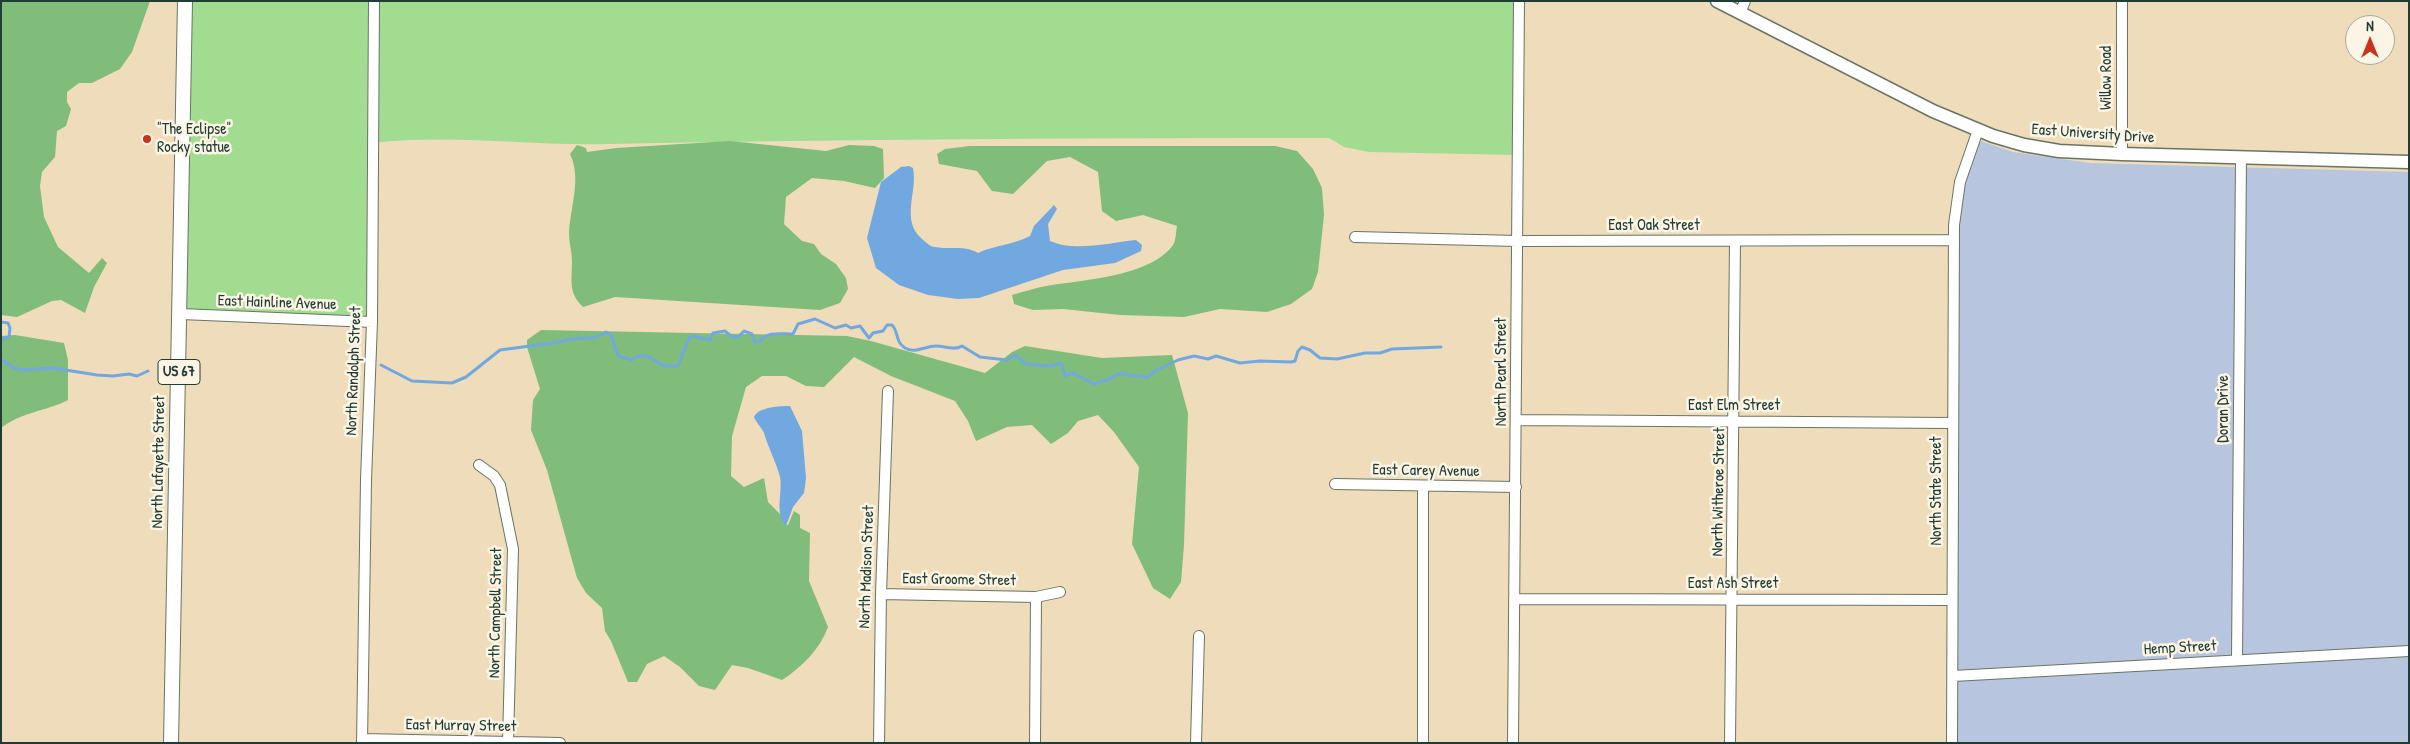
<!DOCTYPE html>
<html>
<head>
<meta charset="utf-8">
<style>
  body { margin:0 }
  #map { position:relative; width:2410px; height:744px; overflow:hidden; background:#efdcba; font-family:"Patrick Hand",sans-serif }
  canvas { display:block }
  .frame { position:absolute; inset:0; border:2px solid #1f3d34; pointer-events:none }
  .north { position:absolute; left:2345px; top:15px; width:50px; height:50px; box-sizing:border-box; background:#fcf5e5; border:1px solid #a4ab9e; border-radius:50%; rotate:0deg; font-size:14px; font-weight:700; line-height:20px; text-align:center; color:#1f3d34 }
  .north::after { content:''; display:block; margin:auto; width:18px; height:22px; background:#c8321e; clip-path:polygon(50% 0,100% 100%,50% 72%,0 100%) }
</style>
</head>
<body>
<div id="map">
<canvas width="2410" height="744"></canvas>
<div class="frame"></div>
<div class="north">N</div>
</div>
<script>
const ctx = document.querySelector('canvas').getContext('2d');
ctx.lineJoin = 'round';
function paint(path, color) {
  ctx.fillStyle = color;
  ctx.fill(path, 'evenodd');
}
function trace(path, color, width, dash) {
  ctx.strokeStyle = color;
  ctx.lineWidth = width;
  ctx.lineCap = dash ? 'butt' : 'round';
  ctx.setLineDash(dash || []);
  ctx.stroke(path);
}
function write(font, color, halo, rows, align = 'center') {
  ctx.font = font + ' "Patrick Hand",sans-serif';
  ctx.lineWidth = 5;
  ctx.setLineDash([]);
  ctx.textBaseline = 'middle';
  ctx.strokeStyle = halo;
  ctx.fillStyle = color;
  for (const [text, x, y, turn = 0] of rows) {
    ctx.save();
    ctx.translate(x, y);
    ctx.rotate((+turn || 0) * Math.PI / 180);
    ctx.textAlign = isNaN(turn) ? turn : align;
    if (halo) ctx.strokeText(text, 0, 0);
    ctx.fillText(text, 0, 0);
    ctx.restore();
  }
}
paint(new Path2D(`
  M 1975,139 L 2013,152 L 2090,163 L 2409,172 L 2409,743 L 1952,743 L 1954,225 Z`), '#b7c5de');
paint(new Path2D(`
  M 185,1 L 1519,1 L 1516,155 L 1369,152 L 1344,147 L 1329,138 C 1088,138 848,139 608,144 C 529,146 451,134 373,143 L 372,322 L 181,314 Z`), '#a1dc90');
paint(new Path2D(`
  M 1,1 L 150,1 L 132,52 L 120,69 L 92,83 L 79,83 L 67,92 L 67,102 L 71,109 L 66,126 L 57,131 L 55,157 L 42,172 L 40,186 L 44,217 L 58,247 L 89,273 L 102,258 L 107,263 L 94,287 L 85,313 L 61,300 L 52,301 L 17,317 L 1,315 Z
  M 730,141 L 826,151 L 849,145 L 874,146 L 883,149 L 884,178 L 875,188 L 844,181 L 812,178 L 786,197 L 784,224 L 802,241 L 814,244 L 821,254 L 836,264 L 846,278 L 848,289 L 840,303 L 820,310 L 615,297 L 583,307 C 568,292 572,281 572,261 C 572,252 569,243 569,234 C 570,207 582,179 570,154 L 577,145 L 586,148 L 587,152 L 616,148 Z
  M 970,146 L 1275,146 L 1297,151 L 1313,169 L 1322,188 L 1324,215 L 1318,272 L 1312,289 L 1291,304 L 1267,312 L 1220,309 L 1184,317 L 1120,315 L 1063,309 L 1033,310 L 1014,304 L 1012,295 C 1023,292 1035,288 1046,286 C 1081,280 1150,277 1173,245 C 1176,241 1176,231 1177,226 L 1143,215 L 1116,221 L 1102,211 L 1098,172 L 1070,157 L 1047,161 L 1013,194 L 992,191 L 977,171 L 939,164 L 937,154 L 945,149 Z
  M 541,330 L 847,336 L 871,341 L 985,373 L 1012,352 L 1025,346 L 1102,358 L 1172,355 L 1188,413 L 1184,545 L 1181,582 L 1170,599 L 1153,588 L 1132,544 L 1139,467 L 1114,432 L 1098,415 L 1078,421 L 1068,433 L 1051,444 L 1032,425 L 1007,427 L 976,441 L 968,421 L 955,401 L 891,376 L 854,357 L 824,387 L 806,386 L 786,376 L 762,376 L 746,387 L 732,436 L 731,476 L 744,487 L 764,478 L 768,502 L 781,515 L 784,524 L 788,525 L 794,511 L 800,515 L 800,528 L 810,533 L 809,581 L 828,627 C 820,649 802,667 782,680 L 748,668 L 732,665 L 715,690 L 699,686 L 680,667 L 664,656 L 647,664 L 637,682 L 628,682 L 611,641 L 605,631 L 602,608 L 586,593 L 577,578 L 547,470 L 531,430 L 533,400 L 540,389 L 527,347 L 527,340 Z
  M 15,335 L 64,343 L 68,360 L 68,400 C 47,411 21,412 1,428 L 1,336 Z`), '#80bc7a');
paint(new Path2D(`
  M 909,166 L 913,168 C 918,192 900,220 922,239 C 926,242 930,247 935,247 C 950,250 964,245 978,253 C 995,245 1013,245 1030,236 L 1034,226 L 1054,205 L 1057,209 L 1048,224 L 1050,241 C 1075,252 1108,243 1136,240 L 1142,245 L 1141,251 L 1115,263 L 1063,270 L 979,298 L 958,299 L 928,295 L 899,285 L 876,268 L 867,238 L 881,182 L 901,167 Z
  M 790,406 L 802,431 L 806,478 L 804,493 L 793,507 L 786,526 C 774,514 783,492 780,477 C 776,462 768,447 764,433 C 762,428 757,424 754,417 C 758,407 780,406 790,406 Z`), '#71a8df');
trace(new Path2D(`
  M 1,322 L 8,323 L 10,328 L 9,337 L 1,340
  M 1,359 L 14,368 L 23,370 L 53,368 L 97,375 L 113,376 L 129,374 L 137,376 L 148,371
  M 381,365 L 412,381 L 452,383 L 466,377 L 500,350 L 560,342 C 577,334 589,344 606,332 L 611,335 L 618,356 L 632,360 L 639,356 L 647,356 L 664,366 L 678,366 L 689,338 L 693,336 L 710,340 L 713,333 L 725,331 L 732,337 L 738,337 L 744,331 L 752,334 L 755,342 L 759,342 C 767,331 781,334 793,334 L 798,324 L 815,319 L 835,328 L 846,325 L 851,328 L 860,326 L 869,338 L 873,333 L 883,331 L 887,325 L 892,325 C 899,332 895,342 905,348 C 915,354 925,346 936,346 C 944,346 955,351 962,346 L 980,357 L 1007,360 L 1015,355 L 1026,364 L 1052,366 L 1059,363 L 1062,365 L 1065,376 L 1073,373 L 1094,384 L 1110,379 L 1118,374 L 1148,377 L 1155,371 L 1178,360 L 1194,356 L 1208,359 L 1216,356 L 1240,363 L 1260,361 L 1291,362 L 1295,361 L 1298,351 L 1302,347 L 1310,350 L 1320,358 L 1337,359 L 1365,353 L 1380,353 L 1392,349 L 1441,347`), '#71a8df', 3);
const minor = new Path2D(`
  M 2122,1 L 2122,154
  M 1740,13 L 1745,1
  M 1355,237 L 1518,241 L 1954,240
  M 181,314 L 372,322
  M 1516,420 L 1952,423
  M 479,465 L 494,476 L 500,485 L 513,549 L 508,742
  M 1335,484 L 1516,487
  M 881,594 L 1036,597 L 1060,592
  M 1514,599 L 1952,600
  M 2237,660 L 2241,158
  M 1953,676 L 2409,651
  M 362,739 L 560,743
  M 362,743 L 366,480 L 372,322 L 374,1
  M 879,743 L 881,594 L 888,391
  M 1035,743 L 1036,597
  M 1196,743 L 1199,636
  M 1423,743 L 1423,486
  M 1513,743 L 1519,1
  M 1730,743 L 1735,241
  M 1952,743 L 1954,225 L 1960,182 L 1978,130`);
const major = new Path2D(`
  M 1717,1 L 1933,111 L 1993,136 L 2024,145 L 2059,151 L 2122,154 L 2409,162`);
const highway = new Path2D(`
  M 171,743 L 185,1`);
trace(minor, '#687563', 12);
trace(major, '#687563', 15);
trace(highway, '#687563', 16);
trace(minor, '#fff', 10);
trace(major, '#fff', 12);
trace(highway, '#fff', 14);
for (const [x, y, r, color] of [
  [147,139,5,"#c8321e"]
]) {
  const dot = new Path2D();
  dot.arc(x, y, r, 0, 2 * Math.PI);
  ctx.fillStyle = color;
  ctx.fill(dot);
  trace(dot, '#fcf5e5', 2);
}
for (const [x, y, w] of [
  [179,372,42]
]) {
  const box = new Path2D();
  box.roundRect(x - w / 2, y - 12.5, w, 25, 4);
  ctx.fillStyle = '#fcf5e5';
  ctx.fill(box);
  trace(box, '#1f3d34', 1);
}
write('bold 15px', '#1f3d34', null, [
  ["US 67",179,372]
]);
write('16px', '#1f3d34', '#fcf5e5', [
  ["Willow Road",2107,78,-90],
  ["East University Drive",2093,134,4],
  ["East Oak Street",1654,226],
  ["East Hainline Avenue",277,303,2],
  ["North Randolph Street",354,371,-88],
  ["North Pearl Street",1502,372,-90],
  ["East Elm Street",1734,406],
  ["Doran Drive",2224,409,-90],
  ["North Lafayette Street",159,462,-89],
  ["East Carey Avenue",1426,471,1],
  ["North State Street",1937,491,-90],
  ["North Witheroe Street",1719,492,-89],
  ["North Madison Street",867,567,-88],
  ["East Groome Street",959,580,1],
  ["East Ash Street",1733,584],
  ["North Campbell Street",496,613,-89],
  ["Hemp Street",2180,648,-3],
  ["East Murray Street",461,726,1]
]);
write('16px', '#1f3d34', '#fcf5e5', [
  ["\"The Eclipse\"",157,130],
  ["Rocky statue",157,148]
], 'left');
</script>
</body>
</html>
